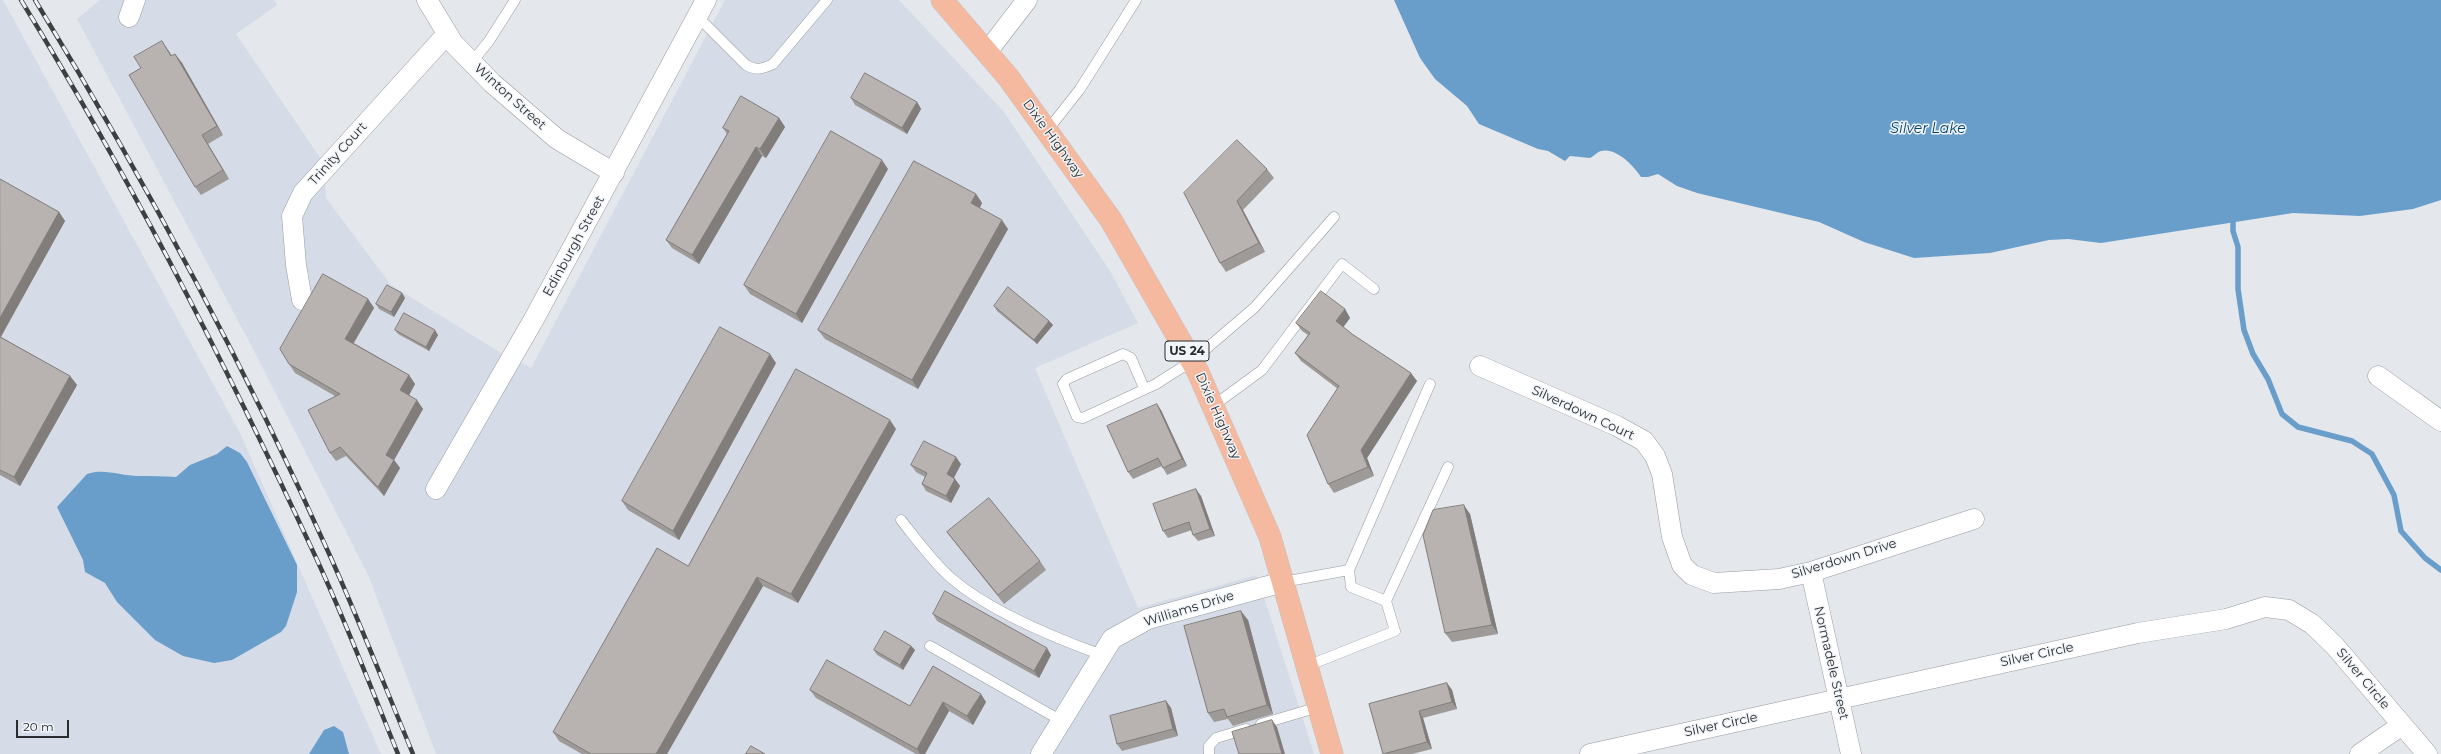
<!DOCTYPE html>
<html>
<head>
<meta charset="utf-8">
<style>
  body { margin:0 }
  #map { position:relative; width:2441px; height:754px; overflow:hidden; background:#e4e7ec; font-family:Montserrat,sans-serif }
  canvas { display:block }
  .scale { position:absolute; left:16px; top:720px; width:53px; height:18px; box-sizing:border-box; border:2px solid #2a2c2d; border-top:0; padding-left:5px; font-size:12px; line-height:14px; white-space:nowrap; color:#2a2c2d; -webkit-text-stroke:3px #f1f5f9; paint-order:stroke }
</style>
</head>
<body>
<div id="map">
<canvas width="2441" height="754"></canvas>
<div class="scale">20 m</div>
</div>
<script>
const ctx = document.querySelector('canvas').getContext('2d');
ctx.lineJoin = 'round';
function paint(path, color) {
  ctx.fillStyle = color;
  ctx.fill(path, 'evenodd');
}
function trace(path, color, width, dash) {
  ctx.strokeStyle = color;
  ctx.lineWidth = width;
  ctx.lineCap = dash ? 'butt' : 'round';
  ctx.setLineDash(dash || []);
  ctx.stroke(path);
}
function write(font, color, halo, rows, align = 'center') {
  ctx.font = font + ' Montserrat,sans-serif';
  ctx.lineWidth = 3;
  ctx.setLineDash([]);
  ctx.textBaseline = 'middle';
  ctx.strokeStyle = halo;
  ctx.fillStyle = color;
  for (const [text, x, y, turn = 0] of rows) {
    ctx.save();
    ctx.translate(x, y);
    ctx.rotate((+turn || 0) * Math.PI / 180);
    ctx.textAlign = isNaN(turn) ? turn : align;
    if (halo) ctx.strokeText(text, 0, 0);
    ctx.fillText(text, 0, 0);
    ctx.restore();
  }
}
paint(new Path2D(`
  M 0,0 L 3,0 L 240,433 L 381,754 L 0,754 Z
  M 100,0 L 274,0 L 277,5 L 236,34 L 323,162 L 326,198 L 391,285 L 501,353 L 531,368 L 725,0 L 899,0 L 1004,112 L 1110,271 L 1138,323 L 1035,368 L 1138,608 L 1257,575 L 1314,754 L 436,754 L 369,577 L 253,349 L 77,19 Z`), '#d5dce7');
paint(new Path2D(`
  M 1394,0 L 2441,0 L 2441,200 L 2413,209 L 2360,216 L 2293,213 L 2101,243 L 2068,239 L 2049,240 L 1990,253 L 1914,258 L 1864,242 L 1819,222 L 1697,193 L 1677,186 L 1658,174 L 1648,177 L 1641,177 C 1634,166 1616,147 1601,151 C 1597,152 1594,156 1590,158 L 1570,156 L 1565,161 L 1548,151 L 1538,149 L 1479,124 L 1467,106 L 1435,79 L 1420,58 Z
  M 227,446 L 240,453 L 247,462 L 297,565 L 297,592 L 286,626 L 281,632 L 232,660 L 214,663 L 183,656 L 155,640 L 117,602 L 105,583 L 85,572 L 83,560 L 57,507 L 87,474 C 104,468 121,476 138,476 C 151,476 163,476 176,477 L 190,465 L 217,454 Z
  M 334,726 L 343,732 L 349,754 L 309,754 L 324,730 Z`), '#6a9eca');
trace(new Path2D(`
  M 2233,223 L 2233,231 L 2238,247 L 2238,289 L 2244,330 L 2253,354 L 2268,379 L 2282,414 L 2298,427 L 2352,441 L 2372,454 L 2394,495 L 2401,531 L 2425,558 L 2441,570`), '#6a9eca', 5.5);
const lane = new Path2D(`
  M 697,16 L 746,65 C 757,71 762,69 773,64 L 827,0
  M 472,62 L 489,41 L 515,0
  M 1047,131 L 1080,89 L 1136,0
  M 1144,388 L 1131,358 L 1123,354 L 1067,379 L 1063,384 L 1077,417 L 1083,418 L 1156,384 L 1192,361 L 1255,307 L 1334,217
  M 1213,406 L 1262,370 L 1342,264 L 1374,289
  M 901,520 C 917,540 932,561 951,578 C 989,611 1055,638 1102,655
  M 1283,582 L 1349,570 L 1430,384
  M 1386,601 L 1448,467
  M 930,646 L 1060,720
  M 1307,666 L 1395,631 L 1386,601 L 1351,587 L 1349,570
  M 1261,724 L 1319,707
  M 1209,754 L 1209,746 L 1216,738 L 1246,729`);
const street = new Path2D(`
  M 427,0 L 453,43 L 492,83 L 557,139 L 614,173
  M 129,17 L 135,0
  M 987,52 L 1027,0
  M 302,300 L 296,265 L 292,216 L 303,193 L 447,34
  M 1480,366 L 1617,426 L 1644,441 L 1655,456 L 1662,474 L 1672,537 L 1682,565 L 1692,575 L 1714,583 L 1779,579 L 1811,572 L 1974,519
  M 2378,376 L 2441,421
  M 436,489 L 534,319 L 706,0
  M 1811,572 L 1851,754
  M 1041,754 L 1112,639 L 1148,619 L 1283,582
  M 1590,754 L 2138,633 L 2226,619 L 2265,607 L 2289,610 L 2312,624 L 2334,645 L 2427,754
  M 2360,754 L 2402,725`);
const primary = new Path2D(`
  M 942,0 L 1008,77 L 1111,220 L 1198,372 L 1270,537 L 1332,754`);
trace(lane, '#979a9f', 11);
trace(street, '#979a9f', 21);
trace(primary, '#c3c4c4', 23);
trace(lane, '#fff', 10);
trace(street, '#fff', 20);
trace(primary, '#f4b99f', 22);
const rail = new Path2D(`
  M 21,0 C 132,181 229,370 318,562 C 347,625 372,690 398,754
  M 35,0 C 145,180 245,366 331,558 C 360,623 386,689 413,754`);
trace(rail, '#3d4041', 4.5);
trace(rail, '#f1f5f9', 3, [9]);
paint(new Path2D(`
  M 168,50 L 172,56 L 175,54 L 182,63 L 223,135 L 208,144 L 229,179 L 201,195 L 195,187 L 141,68 Z
  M 851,98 L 917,102 L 921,109 L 907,134 L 855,105 Z
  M 779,118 L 785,127 L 766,158 L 762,156 L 699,264 L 672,248 L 666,240 L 727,134 L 723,128 Z
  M 888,169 L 802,323 L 750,294 L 744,285 Z
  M 1267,169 L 1274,178 L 1243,210 L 1265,252 L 1226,272 L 1220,263 L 1184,193 Z
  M 0,179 L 59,212 L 65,221 L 1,337 L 70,376 L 77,385 L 20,486 L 0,475 Z
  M 976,194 L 982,203 L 980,208 L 1008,229 L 918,389 L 825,339 L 818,330 Z
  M 402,293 L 405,298 L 394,317 L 379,309 L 376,304 Z
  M 368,299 L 374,308 L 354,343 L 409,375 L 415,384 L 409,395 L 423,409 L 394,460 L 400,468 L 384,496 L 346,456 L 336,461 L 330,453 L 335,396 L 295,373 L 289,364 Z
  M 994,306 L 1049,321 L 1053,325 L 1037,344 L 997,311 Z
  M 1345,309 L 1350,318 L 1343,327 L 1352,334 L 1417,381 L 1367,458 L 1374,476 L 1334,493 L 1328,484 L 1338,389 L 1301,361 L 1295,353 L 1308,335 L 1302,331 L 1296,323 Z
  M 395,330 L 438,335 L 429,351 L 398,334 Z
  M 776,363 L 679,540 L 628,510 L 622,501 Z
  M 1161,410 L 1187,466 L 1167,475 L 1162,466 L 1133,479 L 1128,472 Z
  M 896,429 L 798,603 L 763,586 L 667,754 L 582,754 L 559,741 L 553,732 L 688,566 Z
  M 961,464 L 954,478 L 960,486 L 951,503 L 926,491 L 922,484 L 925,477 L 916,472 L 911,465 Z
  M 1201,496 L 1215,536 L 1198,541 L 1193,535 L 1192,530 L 1168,538 L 1163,531 Z
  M 1470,514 L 1498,634 L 1452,642 L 1445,633 Z
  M 947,532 L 1040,561 L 1046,570 L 1004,604 L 953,540 Z
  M 933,614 L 1051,655 L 1039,678 L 937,621 Z
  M 1248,620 L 1273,714 L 1233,726 L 1228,719 L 1214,722 L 1208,713 Z
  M 911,646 L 915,650 L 903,670 L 877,655 L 874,650 Z
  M 933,666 L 986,702 L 973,725 L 949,711 L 925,754 L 916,754 L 816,698 L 810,690 L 910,706 Z
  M 1447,683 L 1452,690 L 1457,709 L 1423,718 L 1432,749 L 1412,754 L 1383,754 L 1369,704 Z
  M 1166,701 L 1171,708 L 1178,736 L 1122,751 L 1117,744 Z`), '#9e9a97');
paint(new Path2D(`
  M 162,41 L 178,65 L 171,56 Z
  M 175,54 L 182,63 L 223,135 L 217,126 Z
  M 917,102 L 921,109 L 907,134 L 902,128 Z
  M 779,118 L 785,127 L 766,158 L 760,149 Z
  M 202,135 L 208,144 L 229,179 L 223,170 Z
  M 756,147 L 762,156 L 699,264 L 692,255 Z
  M 882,160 L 888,169 L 802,323 L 796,314 Z
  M 976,194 L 982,203 L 977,212 L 971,203 Z
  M 1237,201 L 1243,210 L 1265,252 L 1259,243 Z
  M 59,212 L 65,221 L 0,338 L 0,318 Z
  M 1002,220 L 1008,229 L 918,389 L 912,380 Z
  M 402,293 L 405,298 L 394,317 L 391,312 Z
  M 368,299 L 374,308 L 351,347 L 345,339 Z
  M 1345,309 L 1350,318 L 1342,329 L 1336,321 Z
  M 1049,321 L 1053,325 L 1037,344 L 1034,340 Z
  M 435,330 L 438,335 L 429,351 L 426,347 Z
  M 770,354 L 776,363 L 679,540 L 673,531 Z
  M 1411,373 L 1417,381 L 1367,458 L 1374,476 L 1368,467 L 1361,450 Z
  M 409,375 L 415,384 L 407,399 L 400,390 Z
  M 70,376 L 77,385 L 20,486 L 14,477 Z
  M 417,400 L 423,409 L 394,460 L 400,468 L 384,496 L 378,487 L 386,455 Z
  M 1157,404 L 1161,410 L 1187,466 L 1182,459 Z
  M 890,420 L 896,429 L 798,603 L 791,594 Z
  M 956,457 L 961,464 L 952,481 L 947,474 Z
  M 955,479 L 960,486 L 951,503 L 946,496 Z
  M 1196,489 L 1201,496 L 1215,536 L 1210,529 Z
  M 1464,505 L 1470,514 L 1498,634 L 1492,625 Z
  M 757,577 L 763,586 L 667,754 L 656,754 Z
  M 1241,611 L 1248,620 L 1273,714 L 1267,705 Z
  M 911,646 L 915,650 L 903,670 L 900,665 Z
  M 1047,648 L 1051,655 L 1039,678 L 1034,671 Z
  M 1447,683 L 1452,690 L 1457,709 L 1452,702 Z
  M 981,694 L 986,702 L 973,725 L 967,716 Z
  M 1166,701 L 1171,708 L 1178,736 L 1173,729 Z
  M 943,702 L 949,711 L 925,754 L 920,754 L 917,749 Z
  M 1419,711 L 1423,718 L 1432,749 L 1427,742 Z
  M 1272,720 L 1277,727 L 1285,754 L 1282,754 Z`), '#817d7b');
const building = new Path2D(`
  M 162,41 L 171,56 L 175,54 L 217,126 L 202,135 L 223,170 L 195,187 L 129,75 L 141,68 L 134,57 Z
  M 865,73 L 917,102 L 902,128 L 851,98 Z
  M 741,96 L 779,118 L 760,149 L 756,147 L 692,255 L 666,240 L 729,131 L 723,128 Z
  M 831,131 L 882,160 L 796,314 L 744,285 Z
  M 1237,140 L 1267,169 L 1237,201 L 1259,243 L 1220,263 L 1184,193 Z
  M 914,161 L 976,194 L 971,203 L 1002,220 L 912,380 L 818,330 Z
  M 0,179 L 59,212 L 0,318 Z
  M 323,274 L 368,299 L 345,339 L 409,375 L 400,390 L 417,400 L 386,455 L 394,460 L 378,487 L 340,447 L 330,453 L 308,410 L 340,394 L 289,364 L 280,349 Z
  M 387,285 L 402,293 L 391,312 L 376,304 Z
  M 1008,287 L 1049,321 L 1034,340 L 994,306 Z
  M 1321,291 L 1345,309 L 1336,321 L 1352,334 L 1411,373 L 1361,450 L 1368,467 L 1328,484 L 1307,435 L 1339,386 L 1295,353 L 1310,333 L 1296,323 Z
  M 404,313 L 435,330 L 426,347 L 395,330 Z
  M 720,327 L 770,354 L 673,531 L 622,501 Z
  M 0,337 L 70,376 L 14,477 L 0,470 Z
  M 796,369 L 890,420 L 791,594 L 757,577 L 656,754 L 591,754 L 553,732 L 657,548 L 688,566 Z
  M 1157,404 L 1182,459 L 1163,468 L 1158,458 L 1128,472 L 1107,426 Z
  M 924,441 L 956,457 L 947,474 L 955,479 L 946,496 L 922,484 L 927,473 L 911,465 Z
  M 1196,489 L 1210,529 L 1193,535 L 1189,522 L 1163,531 L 1153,504 Z
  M 989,498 L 1040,561 L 998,595 L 947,532 Z
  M 1464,505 L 1492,625 L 1445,633 L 1423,535 L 1433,510 Z
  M 945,591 L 1047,648 L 1034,671 L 933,614 Z
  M 1241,611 L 1267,705 L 1227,717 L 1224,709 L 1208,713 L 1184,626 Z
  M 885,631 L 911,646 L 900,665 L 874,650 Z
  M 827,660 L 910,706 L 933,666 L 981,694 L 967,716 L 943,702 L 917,749 L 810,690 Z
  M 1447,683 L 1452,702 L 1419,711 L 1427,742 L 1383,754 L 1369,704 Z
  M 1166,701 L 1173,729 L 1117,744 L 1110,716 Z
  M 1272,720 L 1282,754 L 1239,754 L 1232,732 Z
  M 751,746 L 765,754 L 746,754 Z`);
paint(building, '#b8b3b0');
trace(building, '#817d7b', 1);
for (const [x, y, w] of [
  [1187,351,44]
]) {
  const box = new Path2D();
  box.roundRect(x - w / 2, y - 10, w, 20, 3);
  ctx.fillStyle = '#f1f5f9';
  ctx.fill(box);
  trace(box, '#2a2c2d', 1);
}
write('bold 12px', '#2a2c2d', null, [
  ["US 24",1187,351]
]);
write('13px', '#2a2c2d', '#f1f5f9', [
  ["Winton Street",510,97,42],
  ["Dixie Highway",1053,139,54],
  ["Trinity Court",338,154,-48],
  ["Edinburgh Street",574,246,-61],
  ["Silverdown Court",1583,413,25],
  ["Dixie Highway",1218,416,66],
  ["Silverdown Drive",1844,559,-17],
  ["Williams Drive",1189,609,-17],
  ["Silver Circle",2037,655,-12],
  ["Normadele Street",1831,663,77],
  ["Silver Circle",2363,679,50],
  ["Silver Circle",1721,725,-12]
]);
write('italic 14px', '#03446e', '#f1f5f9', [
  ["Silver Lake",1928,129]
]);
</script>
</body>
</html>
